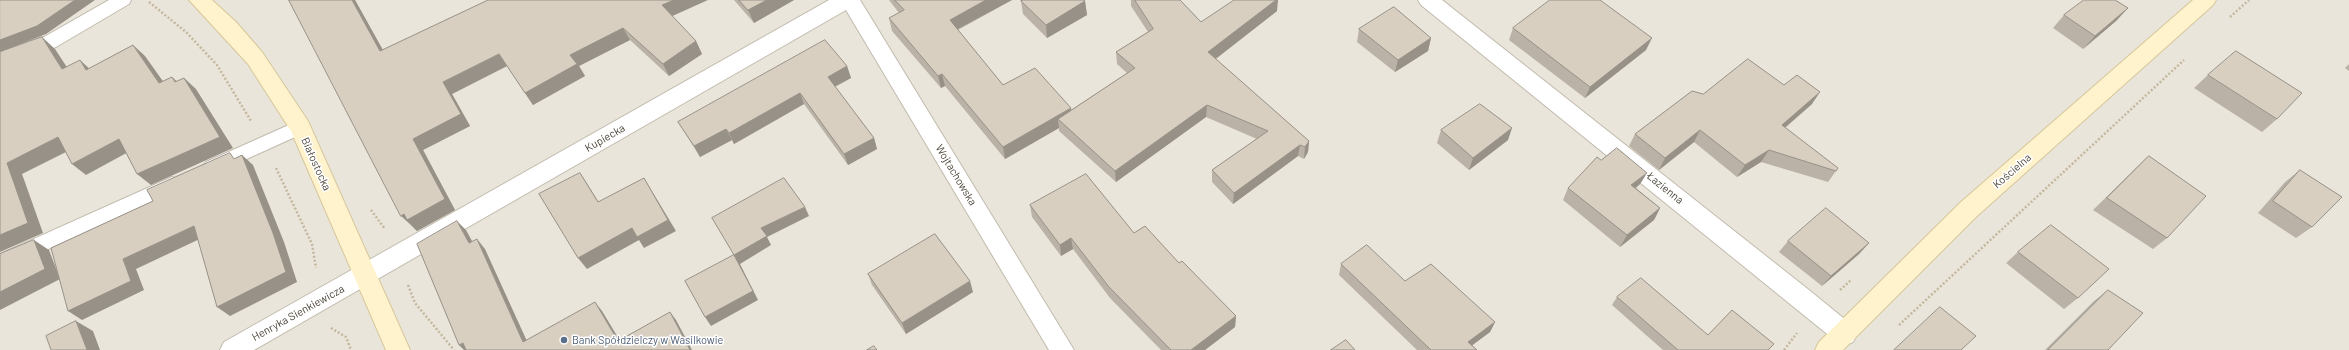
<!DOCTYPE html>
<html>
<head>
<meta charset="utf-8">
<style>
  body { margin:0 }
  canvas { display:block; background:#f6f3ec }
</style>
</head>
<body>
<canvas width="2349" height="350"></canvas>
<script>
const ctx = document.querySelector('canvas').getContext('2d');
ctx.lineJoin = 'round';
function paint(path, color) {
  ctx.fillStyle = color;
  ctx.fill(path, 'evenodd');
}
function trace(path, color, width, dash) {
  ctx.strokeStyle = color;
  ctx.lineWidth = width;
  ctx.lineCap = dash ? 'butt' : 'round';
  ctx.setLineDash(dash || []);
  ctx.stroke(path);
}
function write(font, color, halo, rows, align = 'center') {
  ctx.font = font + ' Barlow,sans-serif';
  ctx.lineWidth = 3;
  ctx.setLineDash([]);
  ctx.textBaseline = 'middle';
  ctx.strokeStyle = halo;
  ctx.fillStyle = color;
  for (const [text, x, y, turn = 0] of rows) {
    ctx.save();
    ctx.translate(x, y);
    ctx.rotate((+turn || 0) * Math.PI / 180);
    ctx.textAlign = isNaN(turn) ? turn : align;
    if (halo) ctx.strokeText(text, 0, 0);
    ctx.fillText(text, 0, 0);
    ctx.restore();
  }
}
paint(new Path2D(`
  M 0,0 L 2349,0 L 2349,350 L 0,350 Z`), '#eae5da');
const lane = new Path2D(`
  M 109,0 L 131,0 L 129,4 L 56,47 L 0,67 L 0,53 L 44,37 Z
  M 300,120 L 306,122 L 309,127 L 306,132 L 218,172 L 212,174 L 206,172 L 203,167 L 206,162 Z
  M 172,177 L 178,180 L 181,185 L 178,190 L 0,271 L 0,254 Z`);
const street = new Path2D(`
  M 829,0 L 860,0 L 1074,350 L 1049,350 L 846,10 L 254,350 L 220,350 L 224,342 Z
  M 1418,0 L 1442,0 L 1809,290 L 1853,326 L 1857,334 L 1853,342 L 1845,345 L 1837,342 L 1421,5 Z`);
const secondary = new Path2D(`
  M 189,0 L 212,0 L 236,22 L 262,52 L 308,121 L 410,350 L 386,350 L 291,131 L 248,64 Z
  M 2193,0 L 2216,0 L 2213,5 L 1977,216 L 1843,350 L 1815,350 L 1819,342 L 1961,202 Z`);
trace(lane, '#c2bbae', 2);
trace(street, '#c2bbae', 2);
trace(secondary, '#d6c79b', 2);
trace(new Path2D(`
  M 149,2 L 186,32 L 217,65 L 251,121
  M 2230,17 L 2249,0
  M 276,168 L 312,244 L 316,268
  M 371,210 L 385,229
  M 408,285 L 415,303 L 454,350
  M 1840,290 L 1851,280
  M 1899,325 L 2184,60
  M 331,328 L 346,337 L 351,350
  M 1784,350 L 1797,333`), '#c4b79f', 2.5, [2, 2]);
paint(lane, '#fff');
paint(street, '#fff');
paint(secondary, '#fff3cd');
paint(new Path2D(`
  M 289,0 L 355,0 L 383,50 L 672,16 L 696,41 L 702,54 L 669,76 L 630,40 L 579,66 L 585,76 L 533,105 L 507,66 L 452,94 L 470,126 L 423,150 L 455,210 L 417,231 L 412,226 Z
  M 734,0 L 794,0 L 754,23 Z
  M 889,0 L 1012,0 L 958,30 L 1003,85 L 1071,108 L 1071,110 L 1127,73 L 1117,64 L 1116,52 L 1148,32 L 1131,6 L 1131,0 L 1180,0 L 1201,22 L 1277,11 L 1215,59 L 1309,141 L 1308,152 L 1304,159 L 1298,156 L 1233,204 L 1212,182 L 1212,170 L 1257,139 L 1206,117 L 1116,182 L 1059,131 L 1059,128 L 1005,159 L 945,86 L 941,88 L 892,31 L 889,18 L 899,13 Z
  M 1021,1 L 1085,1 L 1087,15 L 1047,38 L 1023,14 Z
  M 2128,8 L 2116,21 L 2083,49 L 2053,28 L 2064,15 Z
  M 1513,28 L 1646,50 L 1585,98 L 1509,40 Z
  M 1359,29 L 1431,38 L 1428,51 L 1395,72 L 1357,42 Z
  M 2349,64 L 2349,71 L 2345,68 Z
  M 847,66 L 851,78 L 835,87 L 874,138 L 877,149 L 848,165 L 804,104 L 734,144 L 732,140 L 700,157 L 685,133 L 678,122 Z
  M 2208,75 L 2277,119 L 2262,132 L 2194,88 Z
  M 1784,85 L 1812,104 L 1785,128 L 1836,171 L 1828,182 L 1761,162 L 1737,177 L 1694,142 L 1659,170 L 1629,146 L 1635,134 L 1703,94 Z
  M 1441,130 L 1508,140 L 1469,170 L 1437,143 Z
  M 2149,156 L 2167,238 L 2153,249 L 2093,210 L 2136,168 Z
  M 1601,160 L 1647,173 L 1640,184 L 1636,188 L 1660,208 L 1654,220 L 1620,247 L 1563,200 L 1568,188 Z
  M 2300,170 L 2312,227 L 2296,238 L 2258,213 L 2285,182 Z
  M 1030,205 L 1134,233 L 1179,263 L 1236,316 L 1235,327 L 1205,350 L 1161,350 L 1110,298 L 1073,249 L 1061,256 L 1032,217 Z
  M 1788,241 L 1869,243 L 1859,254 L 1822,286 L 1779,252 Z
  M 2018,252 L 2078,298 L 2064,309 L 2006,263 Z
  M 1341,264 L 1405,281 L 1495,322 L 1490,332 L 1472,345 L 1477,350 L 1417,350 L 1339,275 Z
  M 868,274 L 973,292 L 906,334 L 872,285 Z
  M 2108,290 L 2108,350 L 2045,350 L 2094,301 Z
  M 1617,297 L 1708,335 L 1768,350 L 1663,350 L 1612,305 Z`), '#bab2a6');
paint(new Path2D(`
  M 75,0 L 95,0 L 46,34 L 0,52 L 0,40 Z
  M 352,0 L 355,0 L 390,63 L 380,51 Z
  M 674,0 L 708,0 L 668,18 L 662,5 Z
  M 767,0 L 794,0 L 754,23 L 748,10 Z
  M 986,0 L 1012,0 L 952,32 L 950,20 Z
  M 1276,0 L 1278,0 L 1277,11 L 1208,65 L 1208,52 Z
  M 1085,1 L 1087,15 L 1047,38 L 1046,25 Z
  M 2128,8 L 2116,21 L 2083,49 L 2095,36 Z
  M 623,28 L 630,40 L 579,66 L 585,76 L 533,105 L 525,93 L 570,55 Z
  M 42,37 L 55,49 L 76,81 L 62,69 Z
  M 1431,38 L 1428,51 L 1395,72 L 1398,60 Z
  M 1652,38 L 1646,50 L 1585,98 L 1590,87 Z
  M 696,41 L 702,54 L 669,76 L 663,64 Z
  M 133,45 L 145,56 L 172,94 L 159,83 Z
  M 499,54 L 507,66 L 452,94 L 470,126 L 423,150 L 455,210 L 417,231 L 412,226 L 401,216 L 413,139 L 443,82 Z
  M 80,60 L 93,72 L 86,70 Z
  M 847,66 L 851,78 L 832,88 L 828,77 Z
  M 942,74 L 945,86 L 941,88 L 938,76 Z
  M 172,77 L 184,88 L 175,82 Z
  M 184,78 L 196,89 L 233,148 L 151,185 L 137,174 Z
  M 1820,92 L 1812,104 L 1774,137 L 1782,125 Z
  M 800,93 L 804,104 L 734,144 L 729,133 Z
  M 1207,105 L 1206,117 L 1116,182 L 1115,171 Z
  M 1071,108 L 1072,120 L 1058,119 L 1059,128 L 1005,159 L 1003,147 Z
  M 1512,128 L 1508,140 L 1469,170 L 1473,158 Z
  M 726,129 L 732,140 L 700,157 L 694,146 Z
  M 1700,130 L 1694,142 L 1659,170 L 1665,158 Z
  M 58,137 L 72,149 L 22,174 L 43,233 L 0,252 L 0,235 L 7,163 Z
  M 874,138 L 877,149 L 848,165 L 844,154 Z
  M 119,139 L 132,150 L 86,175 L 72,164 Z
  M 1309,141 L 1308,152 L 1304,159 L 1305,147 Z
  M 1300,145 L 1298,156 L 1233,204 L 1234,193 Z
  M 1769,150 L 1761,162 L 1737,177 L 1745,165 Z
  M 242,155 L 253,165 L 284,242 L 297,282 L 230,316 L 217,307 Z
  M 580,173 L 588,185 L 606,214 L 598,202 Z
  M 1647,173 L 1640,184 L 1625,196 L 1631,185 Z
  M 644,178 L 676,231 L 644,248 L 639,240 L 587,269 L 578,258 Z
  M 805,207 L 809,216 L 767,237 L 771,245 L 740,264 L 758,300 L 711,326 L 705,317 L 734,255 L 761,228 Z
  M 1660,208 L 1654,220 L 1620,247 L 1627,235 Z
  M 457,221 L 466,230 L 478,252 L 469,243 Z
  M 194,226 L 206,236 L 136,269 L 144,290 L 82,320 L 68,311 L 123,259 Z
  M 1071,238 L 1073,249 L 1061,256 L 1060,245 Z
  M 477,239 L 485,249 L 531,350 L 523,342 Z
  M 34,240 L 49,250 L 60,279 L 0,310 L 0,292 Z
  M 1869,243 L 1859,254 L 1822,286 L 1831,276 Z
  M 970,281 L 973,292 L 906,334 L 902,323 Z
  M 595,302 L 602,311 L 625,349 L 618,341 Z
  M 670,312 L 676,320 L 692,350 L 690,350 Z
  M 1236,316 L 1235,327 L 1205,350 L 1191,350 Z
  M 76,321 L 93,331 L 100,350 L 87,350 Z
  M 1495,322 L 1490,332 L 1466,350 L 1468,342 Z
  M 463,343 L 470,350 L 464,350 L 459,345 Z`), '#979187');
const building = new Path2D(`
  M 0,0 L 75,0 L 37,26 L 0,40 Z
  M 289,0 L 352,0 L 380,51 L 488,0 L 674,0 L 662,5 L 696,41 L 663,64 L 623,28 L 570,55 L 577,64 L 525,93 L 499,54 L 443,82 L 461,114 L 413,139 L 445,199 L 407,220 L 404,214 L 401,216 Z
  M 739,0 L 767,0 L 748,10 Z
  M 895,0 L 986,0 L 950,20 L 1003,85 L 1035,68 L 1071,108 L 1003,147 L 942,74 L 938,76 L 889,18 L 904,10 Z
  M 1024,0 L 1084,0 L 1085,1 L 1046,25 L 1021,1 Z
  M 1135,0 L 1180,0 L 1201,22 L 1234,0 L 1276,0 L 1208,52 L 1309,141 L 1305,147 L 1300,145 L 1234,193 L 1212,170 L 1268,131 L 1207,105 L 1115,171 L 1058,119 L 1135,68 L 1116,52 L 1153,29 Z
  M 1550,0 L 1600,0 L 1652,38 L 1590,87 L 1513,28 Z
  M 2084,0 L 2115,0 L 2128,8 L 2095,36 L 2064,15 Z
  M 1394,7 L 1431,38 L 1398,60 L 1359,29 Z
  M 42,37 L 62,69 L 80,60 L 86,70 L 133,45 L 159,83 L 172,77 L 175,82 L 184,78 L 220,137 L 137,174 L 119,139 L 72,164 L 58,137 L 7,163 L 28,223 L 0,235 L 0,52 Z
  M 825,40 L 847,66 L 828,77 L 874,138 L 844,154 L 800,93 L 729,133 L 726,129 L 694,146 L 678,122 Z
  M 2236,51 L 2302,93 L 2277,119 L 2208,75 Z
  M 1748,59 L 1784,85 L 1797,75 L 1820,92 L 1782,125 L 1838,168 L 1836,171 L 1769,150 L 1745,165 L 1700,130 L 1665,158 L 1635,134 L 1692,91 L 1703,94 Z
  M 1480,104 L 1512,128 L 1473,158 L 1441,130 Z
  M 1617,148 L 1647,173 L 1631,185 L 1660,208 L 1627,235 L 1568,188 L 1597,157 L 1601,160 Z
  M 230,153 L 234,159 L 242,155 L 273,233 L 286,272 L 217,307 L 194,226 L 123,259 L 131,281 L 68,311 L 51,248 L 153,201 L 147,190 Z
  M 2149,156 L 2206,196 L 2167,238 L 2107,198 Z
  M 2300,170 L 2342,197 L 2312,227 L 2273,201 Z
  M 580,173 L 598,202 L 644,178 L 668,220 L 637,237 L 632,228 L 578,258 L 539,194 Z
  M 1086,174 L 1134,233 L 1145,226 L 1179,263 L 1182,261 L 1236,316 L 1191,350 L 1171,350 L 1109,287 L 1071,238 L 1060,245 L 1030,205 Z
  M 784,178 L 805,207 L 761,228 L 767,236 L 734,255 L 712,218 Z
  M 1826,208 L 1869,243 L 1831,276 L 1788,241 Z
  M 457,221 L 469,243 L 477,239 L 523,342 L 595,302 L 618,341 L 670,312 L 690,350 L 466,350 L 463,343 L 459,345 L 417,244 Z
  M 2051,225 L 2109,269 L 2078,298 L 2018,252 Z
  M 935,234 L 970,281 L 902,323 L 868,274 Z
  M 34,240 L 45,269 L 0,292 L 0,254 Z
  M 1367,245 L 1405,281 L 1431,264 L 1495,322 L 1468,342 L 1477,350 L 1431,350 L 1341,264 Z
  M 734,255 L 753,291 L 705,317 L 685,281 Z
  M 1641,278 L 1708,335 L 1732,310 L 1774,344 L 1768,350 L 1678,350 L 1617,297 Z
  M 2108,290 L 2143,313 L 2108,350 L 2048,350 Z
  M 1940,307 L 1976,336 L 1961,350 L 1894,350 Z
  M 76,321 L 87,350 L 51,350 L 46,336 Z
  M 1346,340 L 1355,350 L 1331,350 Z
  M 874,346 L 877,350 L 867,350 Z`);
paint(building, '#d8cfc1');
trace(building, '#979187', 1);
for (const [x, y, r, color] of [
  [564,340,4,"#5c6f8a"]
]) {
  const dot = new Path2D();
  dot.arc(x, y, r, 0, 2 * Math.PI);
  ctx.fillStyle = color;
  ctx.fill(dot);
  trace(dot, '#fff', 1.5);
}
write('11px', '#4b4439', '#fff', [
  ["Kupiecka",605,138,-30],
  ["Białostocka",316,164,66],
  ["Kościelna",2012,171,-41],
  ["Wojtachowska",956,175,59],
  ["Łazienna",1665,188,39],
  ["Henryka Sienkiewicza",298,313,-29]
]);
write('11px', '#4e5e75', '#fff', [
  ["Bank Spółdzielczy w Wasilkowie",572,340]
], 'left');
</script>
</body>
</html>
